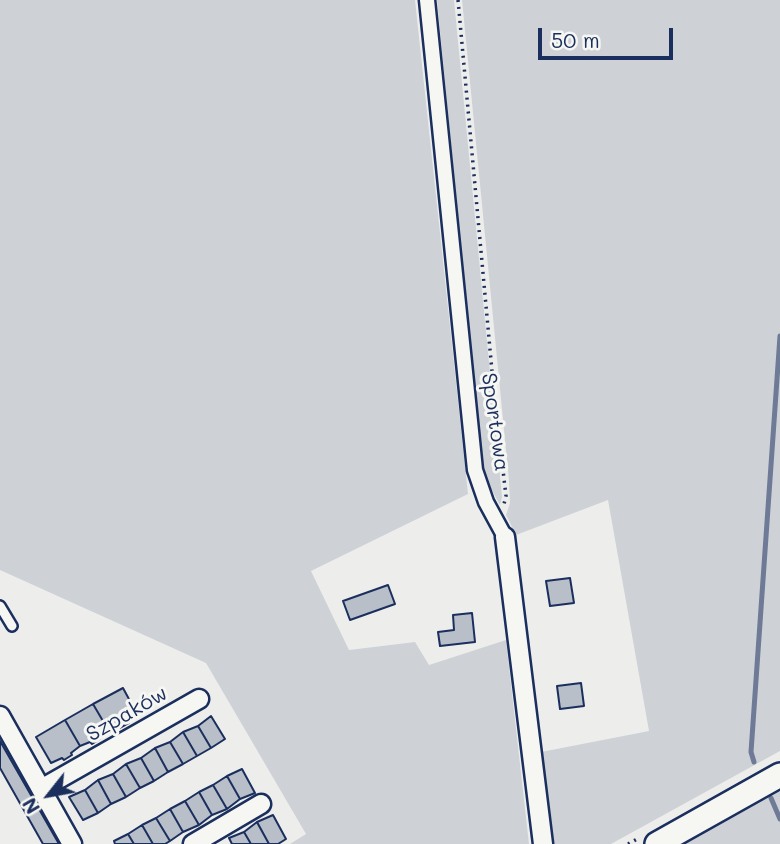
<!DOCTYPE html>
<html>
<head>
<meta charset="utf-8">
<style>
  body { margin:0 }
  #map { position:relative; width:780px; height:844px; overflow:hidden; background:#edeeec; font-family:Mali,sans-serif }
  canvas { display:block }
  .north { position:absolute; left:14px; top:760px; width:70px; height:70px; -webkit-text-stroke:5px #f6f6f2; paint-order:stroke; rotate:239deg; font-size:19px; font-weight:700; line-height:28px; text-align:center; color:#1b2f5e }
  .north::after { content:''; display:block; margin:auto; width:24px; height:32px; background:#1b2f5e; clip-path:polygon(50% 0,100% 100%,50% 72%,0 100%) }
  .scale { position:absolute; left:538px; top:28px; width:135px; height:32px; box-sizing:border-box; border:4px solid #1b2f5e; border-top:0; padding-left:9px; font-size:21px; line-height:24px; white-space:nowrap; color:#1b2f5e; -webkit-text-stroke:5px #f6f6f2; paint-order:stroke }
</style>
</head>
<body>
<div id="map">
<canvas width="780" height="844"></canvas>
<div class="north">N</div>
<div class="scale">50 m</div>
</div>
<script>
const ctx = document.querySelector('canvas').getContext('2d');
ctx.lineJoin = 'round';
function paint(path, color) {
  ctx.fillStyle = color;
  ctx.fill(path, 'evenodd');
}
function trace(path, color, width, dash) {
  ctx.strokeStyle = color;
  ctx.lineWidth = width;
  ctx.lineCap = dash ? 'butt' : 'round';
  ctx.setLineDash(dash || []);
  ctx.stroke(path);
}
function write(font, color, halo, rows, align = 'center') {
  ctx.font = font + ' Mali,sans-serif';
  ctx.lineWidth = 6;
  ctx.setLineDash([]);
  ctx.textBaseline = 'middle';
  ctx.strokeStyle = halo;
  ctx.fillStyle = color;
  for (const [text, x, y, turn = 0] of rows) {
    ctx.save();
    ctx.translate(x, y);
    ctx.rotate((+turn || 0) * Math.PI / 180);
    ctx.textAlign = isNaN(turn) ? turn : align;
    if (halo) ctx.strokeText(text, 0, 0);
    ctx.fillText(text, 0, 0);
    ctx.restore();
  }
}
paint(new Path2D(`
  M 0,0 L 415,0 L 468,494 L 311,571 L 349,650 L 415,642 L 429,665 L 506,640 L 529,844 L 290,844 L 306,834 L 206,663 L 0,570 Z
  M 437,0 L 454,0 L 502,497 L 500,505 L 483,474 Z
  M 462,0 L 780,0 L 780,751 L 611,844 L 554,844 L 541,752 L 649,731 L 608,500 L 516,535 L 506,515 L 510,503 L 509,481 Z
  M 780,789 L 780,844 L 675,844 Z`), '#ced2d7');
trace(new Path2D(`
  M 754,762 L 751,752 L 780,336
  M 771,798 L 780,819`), '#6e7a96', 5);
const building = new Path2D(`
  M 570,578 L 574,603 L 550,606 L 546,581 Z
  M 388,585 L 395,604 L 350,620 L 343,601 Z
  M 472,613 L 475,642 L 440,646 L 438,632 L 454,630 L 453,615 Z
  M 581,683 L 584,706 L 560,709 L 557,686 Z
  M 123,688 L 137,714 L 127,721 L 129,723 L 120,728 L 119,726 L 109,730 L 110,733 L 93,704 Z
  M 93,704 L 110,733 L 108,730 L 99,737 L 100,739 L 92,744 L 90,742 L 80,746 L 65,720 Z
  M 211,716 L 225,739 L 211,748 L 198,726 Z
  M 65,720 L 80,746 L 71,753 L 72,755 L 64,760 L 62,758 L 51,763 L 36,737 Z
  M 198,726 L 211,748 L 197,756 L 183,732 Z
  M 183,732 L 197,756 L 183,764 L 170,742 Z
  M 0,741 L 59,844 L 43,844 L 0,768 Z
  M 170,742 L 183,764 L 168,772 L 155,748 Z
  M 155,748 L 168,772 L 154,781 L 141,758 Z
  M 141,758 L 154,781 L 140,788 L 126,764 Z
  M 126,764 L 140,788 L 126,797 L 113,774 Z
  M 242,769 L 255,793 L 240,799 L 227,776 Z
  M 113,774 L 126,797 L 111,804 L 98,780 Z
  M 227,776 L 240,799 L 227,809 L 213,785 Z
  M 98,780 L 111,804 L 98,813 L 85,790 Z
  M 213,785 L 227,809 L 212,815 L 199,792 Z
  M 85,790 L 98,813 L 83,820 L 69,797 Z
  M 199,792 L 212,815 L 199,825 L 185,801 Z
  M 185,801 L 199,825 L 183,832 L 170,809 Z
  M 170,809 L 183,832 L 170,841 L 156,818 Z
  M 273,815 L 286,839 L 278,844 L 269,844 L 257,822 Z
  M 156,818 L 170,841 L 165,844 L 153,844 L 142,825 Z
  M 257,822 L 258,824 L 269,844 L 251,844 L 244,832 Z
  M 142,825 L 153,844 L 134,844 L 128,834 Z
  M 244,832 L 251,844 L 232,844 L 229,838 Z
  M 128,834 L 134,844 L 115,844 L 114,841 Z`);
paint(building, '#b9bfc8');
trace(building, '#1b2f5e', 2);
const service = new Path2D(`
  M 0,606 L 12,626`);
const pedestrian = new Path2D(`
  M 427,0 L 475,470 L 486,502 L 505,537`);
const minor = new Path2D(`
  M 505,537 L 543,844
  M 0,716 L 72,844
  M 41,789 L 199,699
  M 193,844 L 261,804`);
const tertiary = new Path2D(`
  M 657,844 L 780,775`);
trace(service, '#1b2f5e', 14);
trace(pedestrian, '#1b2f5e', 19);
trace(minor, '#1b2f5e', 23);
trace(tertiary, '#1b2f5e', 28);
trace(new Path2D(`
  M 458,0 L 494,393 L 506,496 L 504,504
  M 628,844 L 639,838`), '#1b2f5e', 3.5, [2, 5]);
trace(service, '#f6f6f2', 9);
trace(pedestrian, '#f6f6f2', 14);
trace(minor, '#f6f6f2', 18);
trace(tertiary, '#f6f6f2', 23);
write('21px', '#1b2f5e', '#f6f6f2', [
  ["Sportowa",495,422,82],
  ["Szpaków",127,714,-30]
]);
</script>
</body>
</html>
